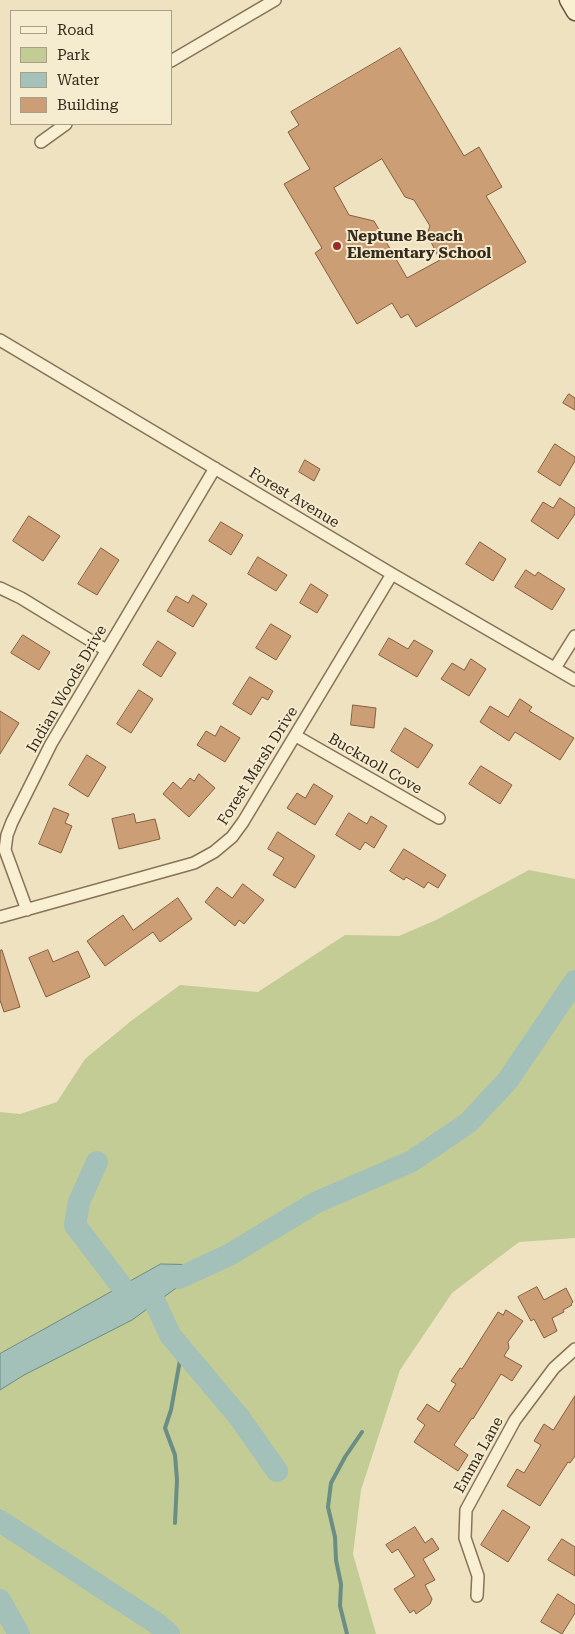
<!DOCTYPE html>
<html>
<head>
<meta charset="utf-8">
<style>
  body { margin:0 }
  #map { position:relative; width:575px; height:1634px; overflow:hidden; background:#eee2c0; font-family:"Roboto Serif",serif }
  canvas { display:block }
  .legend { position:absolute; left:10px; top:10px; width:162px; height:115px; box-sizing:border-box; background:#f5eccf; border:1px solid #a99e87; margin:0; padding:6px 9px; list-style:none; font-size:15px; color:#362a1c }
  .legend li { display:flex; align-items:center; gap:10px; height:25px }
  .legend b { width:25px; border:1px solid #a99e87 }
</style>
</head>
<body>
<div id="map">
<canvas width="575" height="1634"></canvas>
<ul class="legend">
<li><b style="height:6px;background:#f9efd3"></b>Road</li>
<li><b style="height:14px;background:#c2cc94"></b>Park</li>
<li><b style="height:14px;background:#a3c0b9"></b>Water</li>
<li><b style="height:14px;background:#cc9e75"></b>Building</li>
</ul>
</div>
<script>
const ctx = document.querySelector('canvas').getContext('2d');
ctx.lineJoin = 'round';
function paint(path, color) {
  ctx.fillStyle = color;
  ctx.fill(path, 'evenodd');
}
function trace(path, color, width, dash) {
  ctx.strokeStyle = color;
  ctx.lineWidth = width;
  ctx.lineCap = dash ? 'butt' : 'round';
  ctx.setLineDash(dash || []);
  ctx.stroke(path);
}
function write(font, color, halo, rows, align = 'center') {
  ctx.font = font + ' "Roboto Serif",serif';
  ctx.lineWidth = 4;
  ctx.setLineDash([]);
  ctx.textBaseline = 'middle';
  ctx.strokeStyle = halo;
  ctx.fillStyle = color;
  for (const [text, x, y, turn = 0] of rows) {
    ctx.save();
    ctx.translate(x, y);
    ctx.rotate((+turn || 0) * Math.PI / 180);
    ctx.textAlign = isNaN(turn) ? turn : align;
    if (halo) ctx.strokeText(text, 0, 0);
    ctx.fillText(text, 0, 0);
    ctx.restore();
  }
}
paint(new Path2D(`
  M 529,870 L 575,879 L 575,1238 L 519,1242 L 452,1293 L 400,1370 L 361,1490 L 353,1554 L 376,1634 L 0,1634 L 0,1528 L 63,1563 L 24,1526 L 0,1510 L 0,1390 L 24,1375 L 39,1332 L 0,1354 L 0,1112 L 20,1114 L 57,1102 L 85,1059 L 131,1021 L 180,985 L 258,992 L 345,935 L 399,936 L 436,920 Z`), '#c2cc94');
const water = new Path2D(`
  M 161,1264 L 208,1265 L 132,1320 L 24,1375 L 0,1390 L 0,1354 Z
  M 0,1510 L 24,1526 L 66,1564 L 0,1528 Z`);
paint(water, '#a3c0b9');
trace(water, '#6a8d86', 1);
trace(new Path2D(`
  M 175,1523 L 177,1480 L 175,1455 L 165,1428 L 171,1410 L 182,1349
  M 347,1634 L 340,1606 L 341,1584 L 336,1560 L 335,1537 L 328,1507 L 331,1483 L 345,1457 L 362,1432`), '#6a8d86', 4);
trace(new Path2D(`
  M 97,1162 L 79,1202 L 75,1225 L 132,1300
  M 179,1278 L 229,1255 L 315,1203 L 412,1161 L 468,1123 L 508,1080 L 575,981
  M 150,1291 L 170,1335 L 239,1417 L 277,1471
  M 0,1521 L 156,1623 L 169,1634
  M 0,1600 L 19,1634`), '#a3c0b9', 22);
const building = new Path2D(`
  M 400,48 L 464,156 L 479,147 L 502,187 L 486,196 L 526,262 L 416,327 L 408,314 L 401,318 L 392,303 L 357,324 L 315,253 L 322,248 L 284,184 L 310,169 L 288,132 L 299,125 L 291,112 ZM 382,159 L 405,197 L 414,200 L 430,226 L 427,234 L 440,260 L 407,278 L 374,221 L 349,215 L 334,188 Z
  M 569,394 L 575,398 L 575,410 L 563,403 Z
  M 555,444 L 575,457 L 575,461 L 560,486 L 538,472 Z
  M 305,460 L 320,469 L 314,481 L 299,472 Z
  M 560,498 L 575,508 L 575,514 L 558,539 L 531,521 L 543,502 L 553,508 Z
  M 29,516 L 60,536 L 43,561 L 13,541 Z
  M 221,522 L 243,535 L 231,555 L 209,541 Z
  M 480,542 L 506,559 L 493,581 L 466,564 Z
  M 101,548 L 119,560 L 97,595 L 78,584 Z
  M 258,557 L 287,575 L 276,591 L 248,574 Z
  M 526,570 L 535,576 L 538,572 L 565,589 L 552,610 L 515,587 Z
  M 311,584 L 328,595 L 317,613 L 300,603 Z
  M 193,595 L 207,604 L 193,627 L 167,611 L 176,596 L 188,603 Z
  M 271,624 L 291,636 L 276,660 L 256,648 Z
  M 23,635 L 50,652 L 39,670 L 11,653 Z
  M 389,638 L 408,649 L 414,640 L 433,651 L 417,677 L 379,655 Z
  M 158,641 L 176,653 L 161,677 L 143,665 Z
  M 471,659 L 486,669 L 469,696 L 441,679 L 452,663 L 464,670 Z
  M 250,677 L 273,691 L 268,700 L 262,697 L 251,715 L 233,704 Z
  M 139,690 L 153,699 L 131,733 L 117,724 Z
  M 520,699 L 532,707 L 529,711 L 574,738 L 560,760 L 515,732 L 509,741 L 480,722 L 490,706 L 508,717 Z
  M 353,705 L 376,708 L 374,728 L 351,725 Z
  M 0,711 L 19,723 L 0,754 Z
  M 221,726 L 240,738 L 225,762 L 197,745 L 206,731 L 215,736 Z
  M 405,728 L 433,745 L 418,768 L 391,751 Z
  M 87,755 L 106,767 L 88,797 L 69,785 Z
  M 481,766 L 512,785 L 500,804 L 469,784 Z
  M 199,774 L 215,788 L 189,817 L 163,794 L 173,782 L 181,789 L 190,778 L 194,781 Z
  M 314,784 L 333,796 L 315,825 L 287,808 L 297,793 L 305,798 Z
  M 54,808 L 69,814 L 65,823 L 72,826 L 61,853 L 39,844 Z
  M 349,813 L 367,824 L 371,816 L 387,826 L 374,848 L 365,842 L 360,850 L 336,835 Z
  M 134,814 L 136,823 L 155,819 L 160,839 L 119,849 L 112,819 Z
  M 278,832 L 315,856 L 295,888 L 273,875 L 284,858 L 268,849 Z
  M 404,849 L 446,875 L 438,888 L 428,882 L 424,888 L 406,877 L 404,880 L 390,871 Z
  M 243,884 L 264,900 L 244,924 L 239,920 L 235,926 L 205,902 L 217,887 L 232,898 Z
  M 178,898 L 192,919 L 160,942 L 153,932 L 105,966 L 87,941 L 123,915 L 133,930 Z
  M 2,950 L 20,1007 L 4,1012 L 0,1000 L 0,951 Z
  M 48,950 L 53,962 L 78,951 L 90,977 L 46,997 L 29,958 Z
  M 537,1287 L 544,1300 L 566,1288 L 573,1302 L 571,1304 L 572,1305 L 563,1310 L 564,1312 L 552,1318 L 557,1331 L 544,1338 L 534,1319 L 531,1321 L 518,1297 Z
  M 506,1310 L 523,1321 L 508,1342 L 509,1348 L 504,1356 L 522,1366 L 512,1381 L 501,1374 L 473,1419 L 472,1418 L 454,1445 L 468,1455 L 458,1471 L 414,1442 L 425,1425 L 417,1419 L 427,1404 L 439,1412 L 456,1384 L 451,1381 L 460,1368 L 462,1369 L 498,1312 L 503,1315 Z
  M 575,1396 L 575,1456 L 570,1463 L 568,1462 L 540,1506 L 507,1486 L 517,1469 L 524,1473 L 541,1445 L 534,1441 L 544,1424 L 553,1430 Z
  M 503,1510 L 530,1527 L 508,1562 L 481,1545 Z
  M 415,1527 L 425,1543 L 432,1538 L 439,1549 L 423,1559 L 435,1580 L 425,1585 L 432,1599 L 430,1604 L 416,1614 L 414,1610 L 410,1613 L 394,1589 L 415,1576 L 398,1549 L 392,1553 L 386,1545 Z
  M 562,1539 L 575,1547 L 575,1576 L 548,1560 Z
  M 558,1594 L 575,1605 L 575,1613 L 562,1634 L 541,1622 Z`);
paint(building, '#cc9e75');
trace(building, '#865e3d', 1);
const street = new Path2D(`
  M 171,61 L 275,0
  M 41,142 L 66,124
  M 0,340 L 392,574 L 575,680
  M 0,588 L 21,598 L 106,650
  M 555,668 L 575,636
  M 296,736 L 439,818
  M 27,910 L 5,850 L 7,835 L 12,822 L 51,744 L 215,468
  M 0,917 L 194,863 L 214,852 L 232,837 L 243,822 L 392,574
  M 477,1596 L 478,1576 L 465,1538 L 466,1510 L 515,1420 L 554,1368 L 575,1349`);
const secondary = new Path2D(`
  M 568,0 L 575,12`);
trace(street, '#877358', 14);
trace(secondary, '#68543b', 19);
trace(street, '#f9efd3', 11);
trace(secondary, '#f9efd3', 16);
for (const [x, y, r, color] of [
  [337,246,5,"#962c27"]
]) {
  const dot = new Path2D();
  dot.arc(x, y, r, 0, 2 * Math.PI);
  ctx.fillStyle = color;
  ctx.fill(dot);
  trace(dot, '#f5eccf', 2);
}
write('bold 15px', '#362a1c', '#f5eccf', [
  ["Neptune Beach",347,237],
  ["Elementary School",347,254]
], 'left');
write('15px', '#362a1c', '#f5eccf', [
  ["Forest Avenue",294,498,31],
  ["Indian Woods Drive",67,689,-60],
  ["Bucknoll Cove",375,764,30],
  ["Forest Marsh Drive",258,766,-58],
  ["Emma Lane",479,1455,-61]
]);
</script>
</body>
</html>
